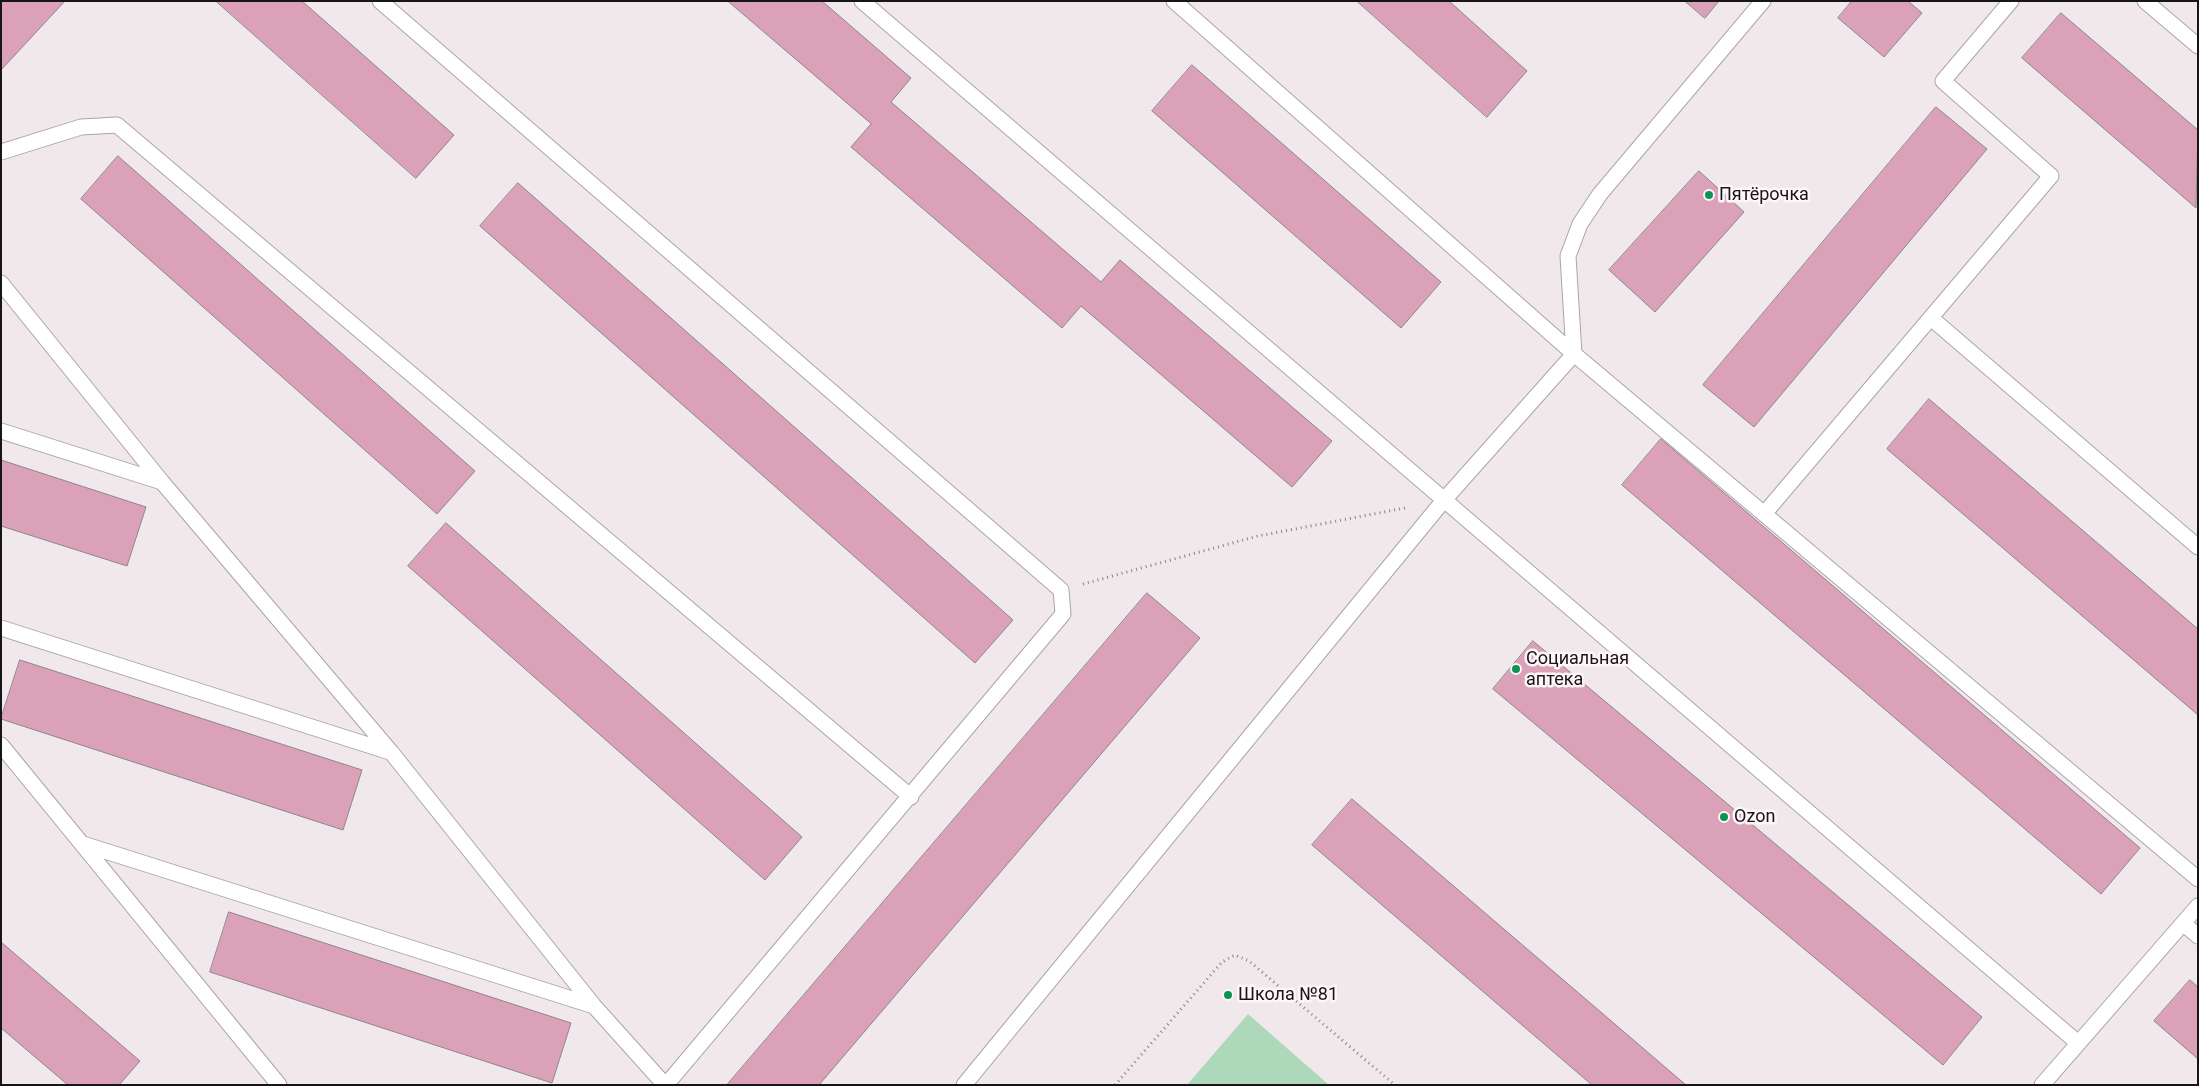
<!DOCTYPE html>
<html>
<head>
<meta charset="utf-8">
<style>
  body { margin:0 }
  #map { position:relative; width:2199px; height:1086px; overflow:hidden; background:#f0e8ea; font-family:Roboto,sans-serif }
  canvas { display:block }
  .frame { position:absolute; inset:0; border:2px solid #181516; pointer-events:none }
</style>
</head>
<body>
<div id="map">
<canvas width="2199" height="1086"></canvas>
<div class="frame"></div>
</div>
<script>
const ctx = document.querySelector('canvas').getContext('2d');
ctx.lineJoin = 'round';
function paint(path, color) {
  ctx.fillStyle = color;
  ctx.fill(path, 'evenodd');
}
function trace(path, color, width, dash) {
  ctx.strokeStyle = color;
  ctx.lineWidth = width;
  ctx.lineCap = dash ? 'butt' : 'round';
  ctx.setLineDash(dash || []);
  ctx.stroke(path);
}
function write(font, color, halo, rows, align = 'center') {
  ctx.font = font + ' Roboto,sans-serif';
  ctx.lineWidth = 5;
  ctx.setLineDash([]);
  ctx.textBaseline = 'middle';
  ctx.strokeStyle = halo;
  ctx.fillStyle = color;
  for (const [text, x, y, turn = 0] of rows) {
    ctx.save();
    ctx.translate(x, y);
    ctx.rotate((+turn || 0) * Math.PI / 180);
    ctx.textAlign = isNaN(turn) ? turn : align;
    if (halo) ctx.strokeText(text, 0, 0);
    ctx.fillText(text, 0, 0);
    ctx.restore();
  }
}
paint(new Path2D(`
  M 1248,1014 L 1329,1085 L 1187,1085 Z`), '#add8ba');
const building = new Path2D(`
  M 1,1 L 65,1 L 1,70 Z
  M 216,1 L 302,1 L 454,135 L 416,178 Z
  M 728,1 L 822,1 L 911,78 L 891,102 L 1101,282 L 1120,260 L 1332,441 L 1292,487 L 1081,306 L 1062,328 L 851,147 L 871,124 Z
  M 1357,1 L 1449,1 L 1527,71 L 1487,117 Z
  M 1685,1 L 1719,1 L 1705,18 Z
  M 1852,1 L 1908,1 L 1922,13 L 1884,57 L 1838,18 Z
  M 2061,13 L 2198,130 L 2196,208 L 2022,58 Z
  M 1192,65 L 1441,282 L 1401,328 L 1152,111 Z
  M 1936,107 L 1987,149 L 1754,427 L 1703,385 Z
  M 118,156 L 475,471 L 437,514 L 81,199 Z
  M 1699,171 L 1744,212 L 1655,312 L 1609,270 Z
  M 518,183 L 1013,620 L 975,663 L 480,226 Z
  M 1929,399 L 2198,629 L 2198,715 L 1887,449 Z
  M 1661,439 L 2140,848 L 2101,894 L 1622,485 Z
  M 1,460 L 146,507 L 127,566 L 1,526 Z
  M 446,523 L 802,837 L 765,880 L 408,566 Z
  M 1147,593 L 1200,638 L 819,1085 L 727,1085 Z
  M 1533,641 L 1982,1017 L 1943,1065 L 1493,689 Z
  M 20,660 L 362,770 L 343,830 L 1,719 Z
  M 1352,799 L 1686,1085 L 1592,1085 L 1312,845 Z
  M 229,912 L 571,1023 L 552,1083 L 210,972 Z
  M 1,942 L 140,1061 L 119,1085 L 68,1085 L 1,1028 Z
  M 2190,980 L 2198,987 L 2198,1059 L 2154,1021 Z`);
paint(building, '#dba1b8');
trace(building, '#8d8688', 1);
const lane = new Path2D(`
  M 380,1 L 1061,590 L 1063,614 L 666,1085
  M 862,1 L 2078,1043
  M 1174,1 L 1574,354 L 2198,879
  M 2145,1 L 2198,46
  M 1,152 L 81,127 L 117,125 L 911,797
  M 1,283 L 162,482 L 391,752 L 594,1006 L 665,1085
  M 1931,318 L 2198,547
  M 1,431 L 162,482
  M 1764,514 L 2051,176 L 1943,81 L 2011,1
  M 1,628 L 390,752
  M 1,745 L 279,1085
  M 83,844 L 594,1006
  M 2183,923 L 2198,936
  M 964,1085 L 1444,500 L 1574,354 L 1568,256 L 1580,224 L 1600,194 L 1763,1
  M 2042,1085 L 2198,906`);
trace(lane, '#aca4a7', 17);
trace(new Path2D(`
  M 1083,584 L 1258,536 L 1405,508
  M 1115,1085 L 1222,962 L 1235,955 L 1249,961 L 1395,1085`), '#898384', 3, [1, 4]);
trace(lane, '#fff', 15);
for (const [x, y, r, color] of [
  [1709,195,5,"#0d9453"],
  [1516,669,5,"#0d9453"],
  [1724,817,5,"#0d9453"],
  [1228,995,5,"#0d9453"]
]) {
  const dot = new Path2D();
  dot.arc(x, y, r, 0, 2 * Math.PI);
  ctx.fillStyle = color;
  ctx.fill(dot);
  trace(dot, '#fdf5f8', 2);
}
write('18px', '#181516', '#fdf5f8', [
  ["Пятёрочка",1719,195],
  ["Социальная",1526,659],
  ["аптека",1526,680],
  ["Ozon",1734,817],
  ["Школа №81",1238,995]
], 'left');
</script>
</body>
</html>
